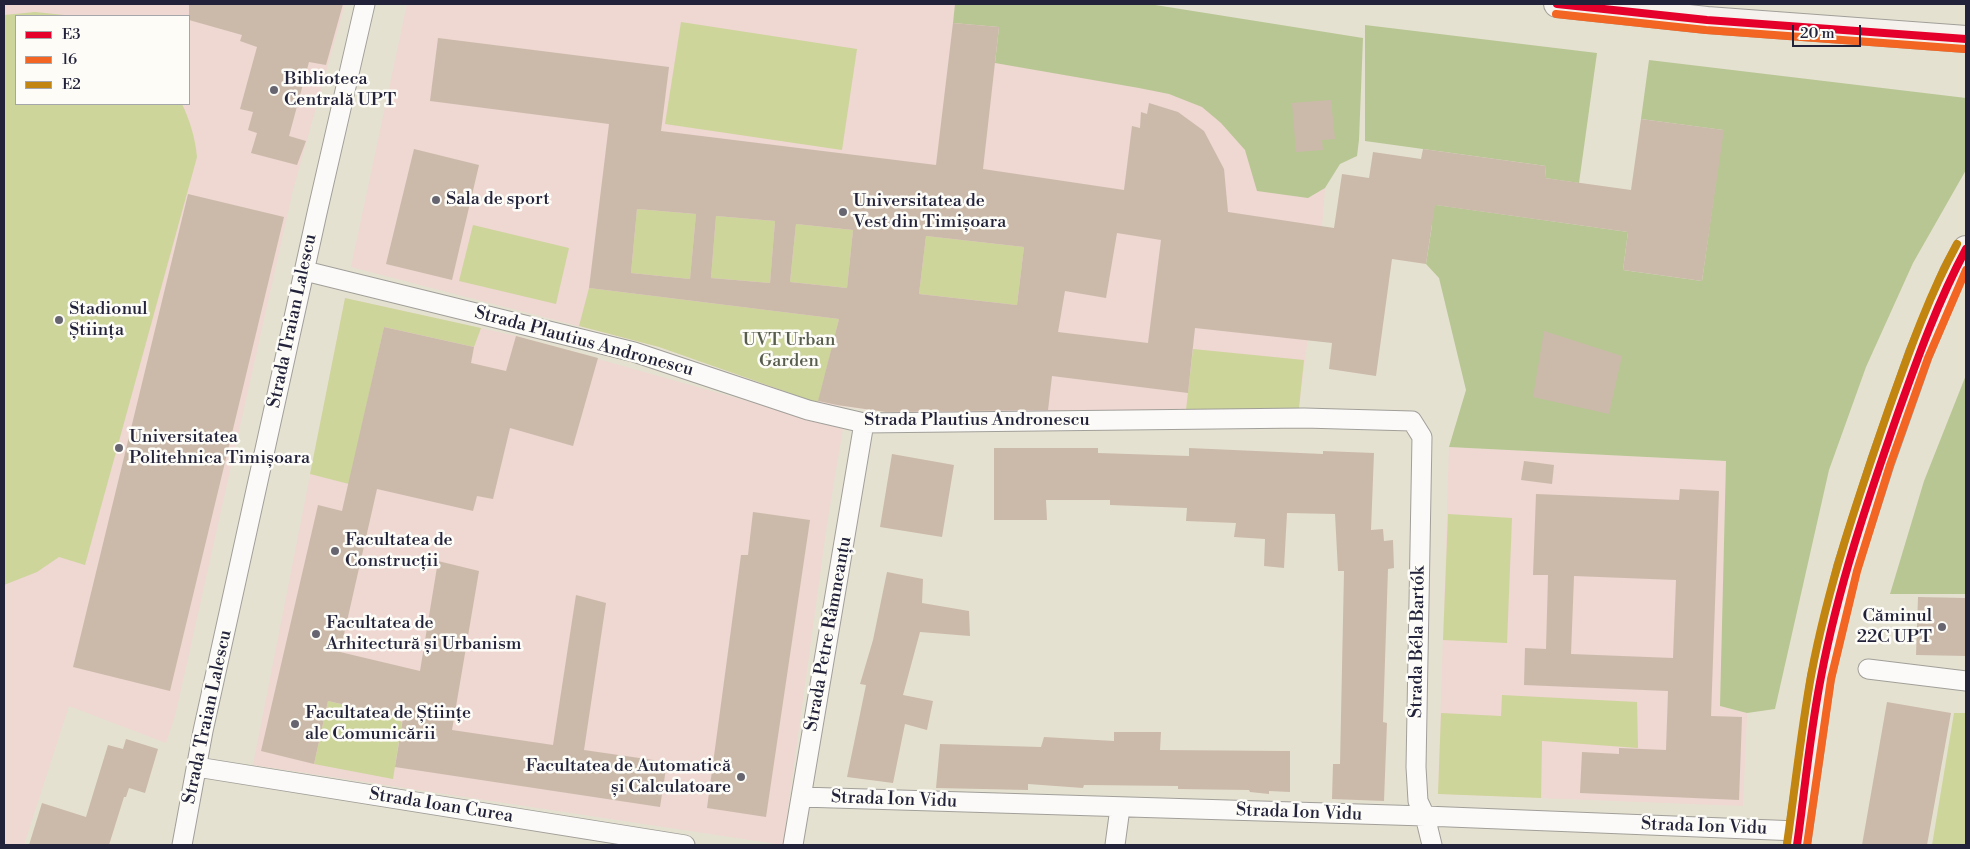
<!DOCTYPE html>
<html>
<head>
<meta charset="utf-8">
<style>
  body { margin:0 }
  #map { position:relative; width:1970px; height:849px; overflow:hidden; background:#e5e1d1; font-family:"Libre Bodoni",serif }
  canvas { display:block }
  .frame { position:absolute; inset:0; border:5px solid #22223b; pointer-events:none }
  .legend { position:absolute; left:15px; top:15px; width:175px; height:90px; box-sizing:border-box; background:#fdfcf7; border:1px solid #a5a5ac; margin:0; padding:6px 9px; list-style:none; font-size:15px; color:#22223b }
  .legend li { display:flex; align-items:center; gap:10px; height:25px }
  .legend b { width:25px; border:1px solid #a5a5ac }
  .scale { position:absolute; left:1792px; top:25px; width:69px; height:22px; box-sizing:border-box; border:2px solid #22223b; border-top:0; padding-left:6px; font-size:15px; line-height:18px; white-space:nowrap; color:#22223b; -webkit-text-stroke:4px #fdfcf7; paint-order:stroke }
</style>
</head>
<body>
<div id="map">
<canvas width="1970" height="849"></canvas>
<div class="frame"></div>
<ul class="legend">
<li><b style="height:6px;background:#e4002b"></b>E3</li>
<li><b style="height:6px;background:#f26522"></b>16</li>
<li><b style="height:6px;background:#c2850f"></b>E2</li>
</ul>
<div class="scale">20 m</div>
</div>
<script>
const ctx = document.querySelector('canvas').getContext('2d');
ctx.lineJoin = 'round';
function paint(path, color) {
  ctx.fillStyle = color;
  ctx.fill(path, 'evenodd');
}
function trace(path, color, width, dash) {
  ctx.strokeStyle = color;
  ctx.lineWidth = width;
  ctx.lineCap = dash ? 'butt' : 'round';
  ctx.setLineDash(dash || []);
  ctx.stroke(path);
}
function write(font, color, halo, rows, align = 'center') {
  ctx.font = font + ' "Libre Bodoni",serif';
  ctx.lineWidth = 5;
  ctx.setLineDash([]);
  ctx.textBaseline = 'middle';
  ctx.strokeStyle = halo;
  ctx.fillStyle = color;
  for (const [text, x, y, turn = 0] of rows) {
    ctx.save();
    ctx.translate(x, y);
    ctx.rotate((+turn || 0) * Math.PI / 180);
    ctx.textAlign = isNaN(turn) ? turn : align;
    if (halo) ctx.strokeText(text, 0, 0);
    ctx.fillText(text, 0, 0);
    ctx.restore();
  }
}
paint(new Path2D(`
  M 4,4 L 345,4 L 293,190 L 175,716 L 166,743 L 69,706 L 24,845 L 4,845 ZM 16,16 L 189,16 L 189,104 L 16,104 Z
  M 407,4 L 1149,4 L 1308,198 L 1325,188 L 1322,226 L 1299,408 L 909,415 L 818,403 L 659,347 L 351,267 Z
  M 345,298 L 516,336 L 843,428 L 827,524 L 783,845 L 253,765 Z
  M 1449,447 L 1726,461 L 1720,706 L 1747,713 L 1743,806 L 1438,794 Z`), '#efd7d2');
paint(new Path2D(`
  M 35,12 L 74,16 L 16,16 L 16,104 L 182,104 C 190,121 195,137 197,157 L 85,565 L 59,557 L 37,572 L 4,585 L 4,15 Z
  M 681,22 L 857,49 L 842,150 L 665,124 Z
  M 637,209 L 696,214 L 690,279 L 631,273 Z
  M 716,216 L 775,221 L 770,283 L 711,278 Z
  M 796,224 L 853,230 L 847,288 L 790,282 Z
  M 473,225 L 569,248 L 556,304 L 459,281 Z
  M 926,236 L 1024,247 L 1017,305 L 919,294 Z
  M 589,288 L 839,319 L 818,403 L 659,347 L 579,326 Z
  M 345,298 L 481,328 L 474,347 L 384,327 L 349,484 L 310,474 Z
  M 1193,349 L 1304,360 L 1299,408 L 1186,410 Z
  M 1448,514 L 1512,518 L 1507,643 L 1443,640 Z
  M 1502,695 L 1637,702 L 1638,748 L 1542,741 L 1541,798 L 1438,794 L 1441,713 L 1501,716 Z
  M 328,701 L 388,715 L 402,722 L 393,779 L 314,764 Z
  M 1954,713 L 1966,713 L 1966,845 L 1932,845 Z`), '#cdd59b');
paint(new Path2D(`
  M 955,4 L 1149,4 L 1363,38 L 1359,140 L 1357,156 L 1340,164 L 1325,188 L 1308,198 L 1257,191 L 1245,150 L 1221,123 L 1202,107 L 1169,94 L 1139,88 L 995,63 L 999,27 L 953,23 Z
  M 1365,25 L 1597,53 L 1579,183 L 1545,178 L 1546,166 L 1365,141 Z
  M 1649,60 L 1966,98 L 1966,170 L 1913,263 L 1866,367 L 1829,470 L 1775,709 L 1747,713 L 1720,706 L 1726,461 L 1449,447 L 1466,390 L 1439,278 L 1426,264 L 1432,225 L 1405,221 L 1408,201 L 1628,232 L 1623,270 L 1702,281 L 1723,130 L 1641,119 Z
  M 1966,375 L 1966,594 L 1890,594 L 1924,481 Z`), '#b8c693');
paint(new Path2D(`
  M 189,4 L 343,4 L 326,65 L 309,62 L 289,136 L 306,141 L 297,165 L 251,153 L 257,133 L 248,130 L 253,112 L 240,109 L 257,47 L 240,41 L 242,35 L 189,20 Z
  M 953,23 L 999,27 L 983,169 L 1124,190 L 1132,126 L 1140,128 L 1141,112 L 1147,114 L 1149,103 L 1178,112 L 1204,131 L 1224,169 L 1228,212 L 1334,228 L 1342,174 L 1369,178 L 1373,152 L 1421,159 L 1423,149 L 1546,166 L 1545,178 L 1631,190 L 1641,119 L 1724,130 L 1702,281 L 1623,270 L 1628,232 L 1435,205 L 1426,264 L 1392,259 L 1376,376 L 1329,369 L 1332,343 L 1195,328 L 1188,393 L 1052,376 L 1048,410 L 886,412 L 837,405 L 818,401 L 839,319 L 589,288 L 609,124 L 430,101 L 438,38 L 669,67 L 661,131 L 936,165 ZM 637,209 L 696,214 L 690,279 L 631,273 ZM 716,216 L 775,221 L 770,283 L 711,278 ZM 796,224 L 853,230 L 847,288 L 790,282 ZM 1117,233 L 1161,240 L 1148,343 L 1058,332 L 1065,291 L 1106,298 ZM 926,236 L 1024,247 L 1017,305 L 919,294 Z
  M 1331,100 L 1335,139 L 1322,140 L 1323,150 L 1296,152 L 1292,103 Z
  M 414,149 L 479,165 L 452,280 L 386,264 Z
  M 188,194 L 284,217 L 170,691 L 73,667 Z
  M 384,327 L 474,347 L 471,363 L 506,371 L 516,336 L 598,358 L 573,446 L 510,428 L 493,499 L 477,496 L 473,511 L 377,489 L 340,652 L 420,671 L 438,561 L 479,571 L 452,730 L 553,745 L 576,595 L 606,603 L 584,750 L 667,762 L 660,807 L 395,767 L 403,718 L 328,701 L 314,764 L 261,751 L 318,505 L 342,511 Z
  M 1544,331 L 1622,356 L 1609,414 L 1533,397 Z
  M 994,448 L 1098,448 L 1098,453 L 1189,456 L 1189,448 L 1323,454 L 1323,451 L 1374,453 L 1371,530 L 1383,529 L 1384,541 L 1393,540 L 1394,568 L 1388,569 L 1383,722 L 1387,723 L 1384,801 L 1332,799 L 1333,764 L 1340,764 L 1344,571 L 1338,571 L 1335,514 L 1287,513 L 1284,568 L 1264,566 L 1265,539 L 1234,537 L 1236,523 L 1186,521 L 1187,508 L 1110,505 L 1110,500 L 1046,500 L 1047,520 L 994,520 Z
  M 892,454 L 954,465 L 942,537 L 880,527 Z
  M 1524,461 L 1554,465 L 1552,484 L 1521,480 Z
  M 1680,489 L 1719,491 L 1711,716 L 1742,717 L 1739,800 L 1580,793 L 1582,752 L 1619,754 L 1619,748 L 1666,750 L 1668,691 L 1524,685 L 1525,648 L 1546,649 L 1548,575 L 1533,575 L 1536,494 L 1679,500 ZM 1574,576 L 1676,580 L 1673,658 L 1571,654 Z
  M 753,512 L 810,520 L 766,817 L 707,808 L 741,555 L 748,555 Z
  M 887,572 L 923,579 L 922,603 L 969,611 L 970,636 L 920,632 L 903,695 L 933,701 L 927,730 L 905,724 L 893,783 L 847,777 L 866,685 L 860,684 L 873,640 Z
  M 1918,597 L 1966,598 L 1966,656 L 1916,655 Z
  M 1887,702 L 1951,713 L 1927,845 L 1862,845 Z
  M 1114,732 L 1161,732 L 1160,750 L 1290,751 L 1290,792 L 1269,791 L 1269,794 L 1250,792 L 1249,790 L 1178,789 L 1178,786 L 1084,785 L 1083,788 L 1028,784 L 1028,790 L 936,788 L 940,744 L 1041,747 L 1044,737 L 1114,741 Z
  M 126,739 L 158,749 L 145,793 L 129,788 L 126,797 L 124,797 L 109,845 L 29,845 L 42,803 L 86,817 L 108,745 L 123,749 Z`), '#cbbaaa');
const street = new Path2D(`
  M 305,271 L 634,352 L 808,410 L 864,423 L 1304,418 L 1412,421 L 1422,437 L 1416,767 L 1418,801 L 1425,816 L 1432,845
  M 1868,669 L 1966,681
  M 197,767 L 685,845
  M 801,797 L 1425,816 L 1798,831
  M 182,845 L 203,731 L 317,213 L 365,4
  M 793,845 L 864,423
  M 1115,845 L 1120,808`);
const secondary = new Path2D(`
  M 1557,4 L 1707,20 L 1966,39
  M 1797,845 L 1821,677 L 1847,568 L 1881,462 L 1919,354 L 1953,273 L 1966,249`);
trace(street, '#a19f99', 21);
trace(secondary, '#a19f99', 28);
trace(street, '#fbfaf8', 19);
trace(secondary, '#f5f2ed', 26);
trace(new Path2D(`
  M 1557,4 L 1707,20 L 1966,39
  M 1797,845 C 1805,789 1810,732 1821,677 C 1838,587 1868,499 1898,413 C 1918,357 1938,301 1966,249`), '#e4002b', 8);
trace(new Path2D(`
  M 1556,14 L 1706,30 L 1965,49
  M 1807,845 L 1831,679 L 1857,571 L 1890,465 L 1928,358 L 1966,270`), '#f26522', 8);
trace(new Path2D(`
  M 1787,844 C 1795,788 1801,731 1811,676 C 1828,585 1858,498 1888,411 C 1908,355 1928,297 1957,244`), '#c2850f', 8);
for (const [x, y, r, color] of [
  [274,90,5,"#666570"],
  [436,200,5,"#666570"],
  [843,212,5,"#666570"],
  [59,320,5,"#666570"],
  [119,448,5,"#666570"],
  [335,551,5,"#666570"],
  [1942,627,5,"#666570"],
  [316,634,5,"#666570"],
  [295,724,5,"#666570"],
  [741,777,5,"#666570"]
]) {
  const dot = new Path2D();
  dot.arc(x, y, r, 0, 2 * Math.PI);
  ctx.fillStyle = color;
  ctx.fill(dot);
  trace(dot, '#fdfcf7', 2);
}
write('18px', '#22223b', '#fdfcf7', [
  ["Biblioteca",284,80],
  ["Centrală UPT",284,101],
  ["Sala de sport",446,200],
  ["Universitatea de",853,202],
  ["Vest din Timișoara",853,223],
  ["Stadionul",69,310],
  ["Știința",69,331],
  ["Universitatea",129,438],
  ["Politehnica Timișoara",129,459],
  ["Facultatea de",345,541],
  ["Construcții",345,562],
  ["Căminul",1932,617,"right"],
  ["22C UPT",1932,638,"right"],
  ["Facultatea de",326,624],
  ["Arhitectură și Urbanism",326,645],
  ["Facultatea de Științe",305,714],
  ["ale Comunicării",305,735],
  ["Facultatea de Automatică",731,767,"right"],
  ["și Calculatoare",731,788,"right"]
], 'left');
write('18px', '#22223b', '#fdfcf7', [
  ["Strada Traian Lalescu",293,321,-78],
  ["Strada Plautius Andronescu",584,342,15],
  ["Strada Plautius Andronescu",977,421],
  ["Strada Petre Râmneanțu",829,634,-80],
  ["Strada Béla Bartók",1418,642,-89],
  ["Strada Traian Lalescu",208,717,-78],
  ["Strada Ion Vidu",894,800,2],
  ["Strada Ioan Curea",441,806,9],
  ["Strada Ion Vidu",1299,813,2],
  ["Strada Ion Vidu",1704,827,2]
]);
write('18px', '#575d4d', '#fdfcf7', [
  ["UVT Urban",789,341],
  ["Garden",789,362]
]);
</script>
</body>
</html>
